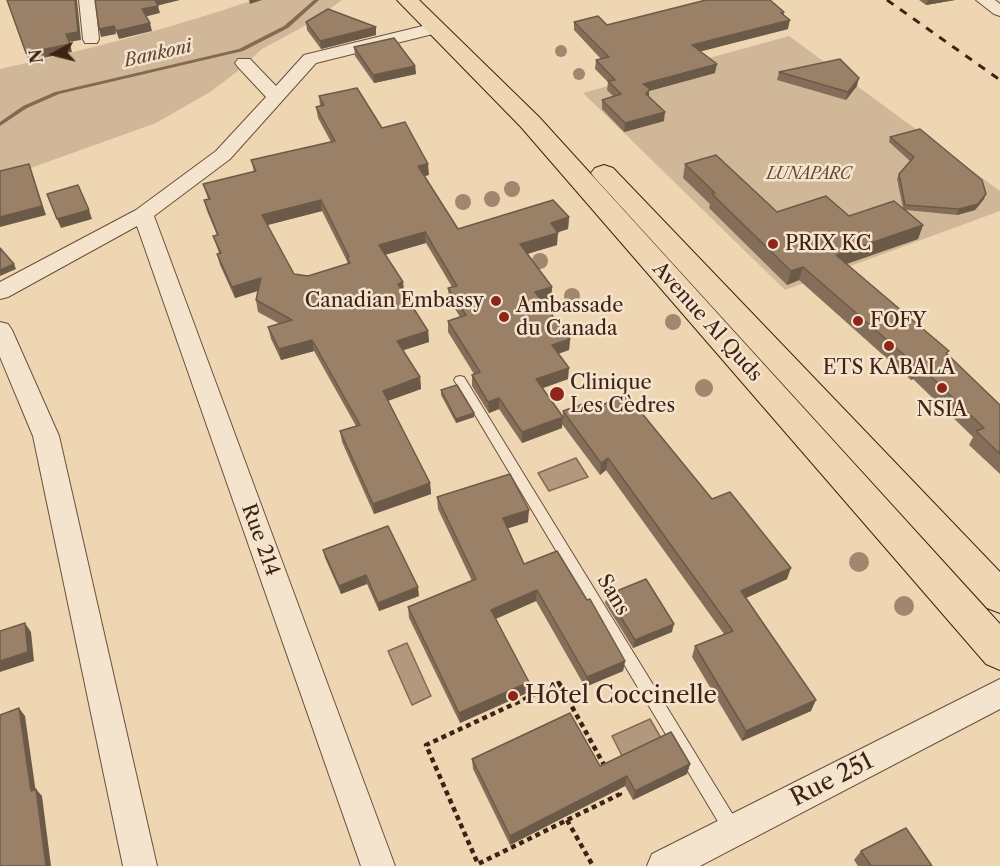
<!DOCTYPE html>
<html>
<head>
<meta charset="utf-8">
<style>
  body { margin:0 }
  #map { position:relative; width:1000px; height:866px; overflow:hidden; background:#eed6b3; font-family:"Libre Caslon Text",serif }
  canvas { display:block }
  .north { position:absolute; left:24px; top:24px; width:60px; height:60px; -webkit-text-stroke:4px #f4e4ce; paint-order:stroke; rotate:263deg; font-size:16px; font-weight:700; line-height:24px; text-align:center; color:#3f2214 }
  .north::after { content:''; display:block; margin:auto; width:21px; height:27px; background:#3f2214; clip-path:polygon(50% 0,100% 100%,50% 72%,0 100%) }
</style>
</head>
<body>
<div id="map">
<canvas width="1000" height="866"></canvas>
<div class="north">N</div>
</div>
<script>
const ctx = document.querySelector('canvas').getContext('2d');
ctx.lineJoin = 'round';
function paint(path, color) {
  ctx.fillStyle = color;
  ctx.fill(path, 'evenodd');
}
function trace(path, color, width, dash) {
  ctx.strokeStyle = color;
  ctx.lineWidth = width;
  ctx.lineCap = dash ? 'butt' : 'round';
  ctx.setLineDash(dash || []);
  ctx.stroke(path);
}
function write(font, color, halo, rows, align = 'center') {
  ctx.font = font + ' "Libre Caslon Text",serif';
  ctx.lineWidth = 5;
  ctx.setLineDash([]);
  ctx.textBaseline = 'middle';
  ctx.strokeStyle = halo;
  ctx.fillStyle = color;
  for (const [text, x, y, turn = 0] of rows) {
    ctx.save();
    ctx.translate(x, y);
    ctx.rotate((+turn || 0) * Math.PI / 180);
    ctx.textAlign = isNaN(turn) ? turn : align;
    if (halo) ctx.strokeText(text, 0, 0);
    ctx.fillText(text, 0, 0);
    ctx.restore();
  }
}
paint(new Path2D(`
  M 253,0 L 342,0 L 312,22 L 262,49 L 238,71 L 210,92 L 156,123 L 0,179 L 0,69 C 86,50 170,29 253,0 Z
  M 789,36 L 1000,191 L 1000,211 L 785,290 L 583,93 Z`), '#d0b798');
const water = new Path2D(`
  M 576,458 L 588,477 L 549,491 L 538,473 Z
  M 407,643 L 431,696 L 412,705 L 388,651 Z
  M 650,719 L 661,738 L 622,756 L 612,736 Z`);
paint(water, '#b2997d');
trace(water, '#846953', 1.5);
paint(new Path2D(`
  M 314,0 L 319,0 L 288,28 L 243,51 L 59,94 L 27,108 L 0,126 L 0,122 L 23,106 L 55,92 L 239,49 L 284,26 Z`), '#846953');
const service = new Path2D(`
  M 460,376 L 464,377 L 738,823 L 740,829 L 738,835 L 732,837 L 726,835 L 456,383 L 454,380 L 456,377 Z`);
const minor = new Path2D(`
  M 79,0 L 95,0 L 99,39 L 97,43 L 85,43 L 83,39 Z
  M 976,0 L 995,0 L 1000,4 L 1000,16 L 994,14 Z
  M 435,23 L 443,28 L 441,32 L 316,63 L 230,159 L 154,216 L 395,866 L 361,866 L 137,226 L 8,297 L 0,299 L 0,282 L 136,210 L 216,151 L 266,97 L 238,67 L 235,63 L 238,59 L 250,59 L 276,86 L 304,55 Z
  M 0,322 L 8,324 L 12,330 L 59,436 L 157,866 L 123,866 L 33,436 L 0,357 Z
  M 1000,679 L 1000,709 L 700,866 L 647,866 L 652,854 Z`);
const primary = new Path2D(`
  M 397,0 L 419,0 L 539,117 L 1000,624 L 1000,670 L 986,664 L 521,127 Z
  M 604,165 L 613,168 L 1000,572 L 1000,613 L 987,608 L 595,178 L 591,173 L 595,168 Z`);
trace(service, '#6b4f3c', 2);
trace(minor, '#6b4f3c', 2);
trace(primary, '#3f2214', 2);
trace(new Path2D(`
  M 559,683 L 620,794 L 478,864 L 426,745 Z
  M 567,820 L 593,866`), '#3f2214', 4.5, [5, 4]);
paint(service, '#f4e4ce');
paint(minor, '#f4e4ce');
paint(primary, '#eed6b3');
trace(new Path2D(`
  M 887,0 L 1000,80`), '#3f2214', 3, [8, 8]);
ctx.fillStyle = '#a2876e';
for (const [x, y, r] of [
  [561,51,6],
  [579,74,6],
  [512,189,8],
  [492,199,8],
  [463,202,8],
  [540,261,8],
  [572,296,8],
  [673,322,8],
  [704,388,9],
  [859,562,10],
  [904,606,10]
]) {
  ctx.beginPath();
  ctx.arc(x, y, r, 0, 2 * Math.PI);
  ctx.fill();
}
paint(new Path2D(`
  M 919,0 L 955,0 L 926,5 Z
  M 784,12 L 784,15 L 788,29 L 700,51 L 715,73 L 649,91 L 649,97 L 664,121 L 624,132 L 602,109 L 602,100 L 614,97 L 607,90 L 608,82 L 595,69 L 596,60 L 601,59 L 574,30 L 574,22 L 607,25 Z
  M 306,22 L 376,35 L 321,49 L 307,30 Z
  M 354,47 L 415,66 L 416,74 L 374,83 L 355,56 Z
  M 779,72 L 857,86 L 846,100 L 777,80 Z
  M 319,96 L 382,128 L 429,175 L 424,176 L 458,229 L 569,217 L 568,229 L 557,232 L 557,245 L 527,254 L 552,287 L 551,298 L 542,301 L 570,339 L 569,350 L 558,354 L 568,379 L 542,388 L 562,428 L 522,443 L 499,409 L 489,413 L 472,386 L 472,375 L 474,374 L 448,332 L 448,321 L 460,317 L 449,299 L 448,288 L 452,287 L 426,243 L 385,255 L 403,282 L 404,294 L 428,331 L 429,342 L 403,350 L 420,377 L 421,389 L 388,401 L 430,483 L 431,494 L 374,514 L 342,442 L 340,431 L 356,426 L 314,351 L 281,360 L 271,339 L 268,327 L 280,324 L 258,312 L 256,300 L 258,291 L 235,298 L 220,265 L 217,254 L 219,253 L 213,236 L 217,235 L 207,211 L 204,200 L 208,199 L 203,184 L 254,172 L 251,160 L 331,142 L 318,118 L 316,107 L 320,106 ZM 322,211 L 347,261 L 348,264 L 308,276 L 294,274 L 267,225 Z
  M 890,137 L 984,199 L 975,210 L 957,215 L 906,210 L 923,225 L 918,239 L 846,264 L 947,355 L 1000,405 L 1000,474 L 969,445 L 973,437 L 913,379 L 911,380 L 799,280 L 787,285 L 709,208 L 710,204 L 683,178 L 685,164 L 777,212 L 849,216 L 903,208 L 897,179 L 899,174 L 910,161 L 889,142 Z
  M 441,390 L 474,417 L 456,423 L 441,395 Z
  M 594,408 L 712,499 L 787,579 L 746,598 L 811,711 L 742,741 L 692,657 L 695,646 L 724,634 L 606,470 L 600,475 L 562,424 L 563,411 Z
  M 437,497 L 528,522 L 508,528 L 524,564 L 625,661 L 623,671 L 585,687 L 536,601 L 495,619 L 529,682 L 529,692 L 460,723 L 409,618 L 408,607 L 472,581 L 438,509 Z
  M 323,550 L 419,596 L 379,611 L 367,584 L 341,594 L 325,558 Z
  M 607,595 L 672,632 L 633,648 L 605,603 Z
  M 472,759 L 600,766 L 690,764 L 687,774 L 633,800 L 625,786 L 510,845 L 473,769 Z
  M 861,851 L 932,866 L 858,866 L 854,860 Z`), '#846e59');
paint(new Path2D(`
  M 75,0 L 77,0 L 81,40 L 68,42 L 66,34 Z
  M 154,0 L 180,0 L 156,6 Z
  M 249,0 L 262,0 L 250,4 Z
  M 928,0 L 955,0 L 926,5 Z
  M 158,6 L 160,13 L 144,17 L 142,9 Z
  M 790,20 L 788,29 L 691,54 L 692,45 Z
  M 150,23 L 152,31 L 119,39 L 116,31 Z
  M 114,26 L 116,34 L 101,37 L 99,29 Z
  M 376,27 L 376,35 L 321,49 L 320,41 Z
  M 70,44 L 72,52 L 29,61 L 26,53 Z
  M 717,64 L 715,73 L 649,91 L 649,98 L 646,94 L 643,84 Z
  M 415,66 L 416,74 L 374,83 L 373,75 Z
  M 859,78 L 857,86 L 846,100 L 848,92 Z
  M 665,112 L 664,121 L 624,132 L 625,123 Z
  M 29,164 L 46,215 L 0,227 L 0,217 Z
  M 428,164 L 429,175 L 418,177 L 418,166 Z
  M 986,194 L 984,199 L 975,210 L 957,215 L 959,209 Z
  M 321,200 L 322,211 L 264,226 L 262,215 Z
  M 89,210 L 92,219 L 61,228 L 57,219 Z
  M 569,217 L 568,229 L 550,235 L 551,223 Z
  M 923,225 L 918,239 L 832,269 L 836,255 Z
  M 425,232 L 426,243 L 380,256 L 379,245 Z
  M 558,233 L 557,245 L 520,256 L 520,244 Z
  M 14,264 L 16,269 L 0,276 L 0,270 Z
  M 803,267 L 799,280 L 787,285 L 791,271 Z
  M 261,278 L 263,289 L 235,298 L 232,287 Z
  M 403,282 L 404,294 L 399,295 L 398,284 Z
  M 552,287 L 551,298 L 535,303 L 535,292 Z
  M 428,331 L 429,342 L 398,352 L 397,341 Z
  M 570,339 L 569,350 L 551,356 L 552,345 Z
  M 312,340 L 314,351 L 281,360 L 279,349 Z
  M 919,365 L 913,379 L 911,380 L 917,366 Z
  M 569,368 L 568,379 L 535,391 L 536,379 Z
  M 420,377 L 421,389 L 384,402 L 383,391 Z
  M 499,398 L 499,409 L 489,413 L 488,402 Z
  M 474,413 L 474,417 L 456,423 L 456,419 Z
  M 563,417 L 562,428 L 522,443 L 522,432 Z
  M 608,458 L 606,470 L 600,475 L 601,463 Z
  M 430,483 L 431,494 L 374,514 L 373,504 Z
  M 529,510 L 528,522 L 503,530 L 503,518 Z
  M 791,568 L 787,579 L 737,602 L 741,591 Z
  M 366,575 L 367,584 L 341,594 L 339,586 Z
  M 418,587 L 419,596 L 379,611 L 378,603 Z
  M 537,590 L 536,601 L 491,621 L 491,610 Z
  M 25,623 L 31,632 L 34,661 L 0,672 L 0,661 Z
  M 674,624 L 672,632 L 633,648 L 635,640 Z
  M 625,661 L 623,671 L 585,687 L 587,677 Z
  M 529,682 L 529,692 L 460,723 L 459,713 Z
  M 816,700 L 811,711 L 742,741 L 746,731 Z
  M 19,708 L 25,716 L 36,793 L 36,789 L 42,796 L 51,866 L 46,866 L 31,791 Z
  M 690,764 L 687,774 L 633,800 L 635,791 Z
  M 627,776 L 625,786 L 510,845 L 510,836 Z`), '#6c5a48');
const building = new Path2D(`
  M 7,0 L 75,0 L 78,32 L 66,34 L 70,44 L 26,53 Z
  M 95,0 L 155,0 L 158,6 L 142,9 L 150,23 L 116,31 L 114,26 L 99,29 Z
  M 706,0 L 770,0 L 784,12 L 781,13 L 790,20 L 692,45 L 717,64 L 643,84 L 650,89 L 646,94 L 665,112 L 625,123 L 602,100 L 621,94 L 608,81 L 615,80 L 596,60 L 609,57 L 574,22 L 598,16 L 607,25 Z
  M 328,9 L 376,27 L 320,41 L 306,22 Z
  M 394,38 L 415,66 L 373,75 L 354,47 Z
  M 840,59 L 859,78 L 848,92 L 779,72 Z
  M 357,88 L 382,128 L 405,122 L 428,164 L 418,166 L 458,229 L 553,200 L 569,217 L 551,223 L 558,233 L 520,244 L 552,287 L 535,292 L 570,339 L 552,345 L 569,368 L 536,379 L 563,417 L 522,432 L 499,398 L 488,402 L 472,375 L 480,372 L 448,321 L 466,315 L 448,288 L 457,286 L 425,232 L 379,245 L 403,282 L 398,284 L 428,331 L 397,341 L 420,377 L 383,391 L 430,483 L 373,504 L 340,431 L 360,425 L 312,340 L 279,349 L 268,327 L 292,320 L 256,300 L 261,278 L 232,287 L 217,254 L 221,253 L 213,236 L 218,235 L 204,200 L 210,199 L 203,184 L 256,171 L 251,160 L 335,141 L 316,107 L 324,105 L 319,96 ZM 321,200 L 349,257 L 347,258 L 350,263 L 308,276 L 294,274 L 262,215 Z
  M 920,129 L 982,180 L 986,194 L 978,204 L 959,209 L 905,205 L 899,174 L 914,157 L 890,137 Z
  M 716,155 L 777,212 L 826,196 L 849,216 L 894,201 L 923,225 L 836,255 L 949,351 L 946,353 L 1000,405 L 1000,454 L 976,431 L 984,428 L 919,365 L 917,366 L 803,267 L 791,271 L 712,194 L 715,193 L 685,164 Z
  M 29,164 L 42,206 L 0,217 L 0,171 Z
  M 78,185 L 89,210 L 57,219 L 47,194 Z
  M 0,248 L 14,264 L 0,270 Z
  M 457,385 L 474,413 L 456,419 L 441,390 Z
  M 627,395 L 712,499 L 730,492 L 791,568 L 741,591 L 816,700 L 746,731 L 695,646 L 733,631 L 608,458 L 601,463 L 563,411 L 589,402 L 594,408 Z
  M 510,474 L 529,510 L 503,518 L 524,564 L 557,551 L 587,600 L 590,599 L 625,661 L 587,677 L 537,590 L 491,610 L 529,682 L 459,713 L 408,607 L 476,579 L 437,497 Z
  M 388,526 L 418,587 L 378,603 L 366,575 L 339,586 L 323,550 Z
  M 646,579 L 674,624 L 635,640 L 607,595 Z
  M 25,623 L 28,652 L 0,661 L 0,631 Z
  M 19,708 L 31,791 L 36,789 L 46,866 L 0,866 L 0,715 Z
  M 570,713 L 600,766 L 671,732 L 690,764 L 635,791 L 627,776 L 510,836 L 472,759 Z
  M 906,828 L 932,866 L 871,866 L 861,851 Z`);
paint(building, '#9a8067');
trace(building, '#6c5a48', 1.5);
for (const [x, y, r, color] of [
  [773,244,6,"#8f2418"],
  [496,301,6,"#8f2418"],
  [504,317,6,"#8f2418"],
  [858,321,6,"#8f2418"],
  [889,346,6,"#8f2418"],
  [942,388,6,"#8f2418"],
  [557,394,8,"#8f2418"],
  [513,696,6,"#8f2418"]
]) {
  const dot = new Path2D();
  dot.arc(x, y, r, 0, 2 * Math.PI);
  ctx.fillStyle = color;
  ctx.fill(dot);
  trace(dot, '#f4e4ce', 2);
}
write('italic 16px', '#634735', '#f4e4ce', [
  ["LUNAPARC",809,174]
]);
write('italic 18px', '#624634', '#f4e4ce', [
  ["Bankoni",158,54,-13]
]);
write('20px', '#3f2214', '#f4e4ce', [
  ["PRIX KC",785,244],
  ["Canadian Embassy",484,301,"right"],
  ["Ambassade",516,306],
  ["du Canada",516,329],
  ["FOFY",870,321],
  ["ETS KABALA",889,368,"center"],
  ["Clinique",570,383],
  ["Les Cèdres",570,406],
  ["NSIA",942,410,"center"]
], 'left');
write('20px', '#3f2214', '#f4e4ce', [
  ["Avenue Al Quds",707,322,48],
  ["Rue 214",260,540,70],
  ["Sans",613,595,59]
]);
write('24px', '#3f2214', '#f4e4ce', [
  ["Hôtel Coccinelle",525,696]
], 'left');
write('24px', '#3f2214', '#f4e4ce', [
  ["Rue 251",832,780,-27]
]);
</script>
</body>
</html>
